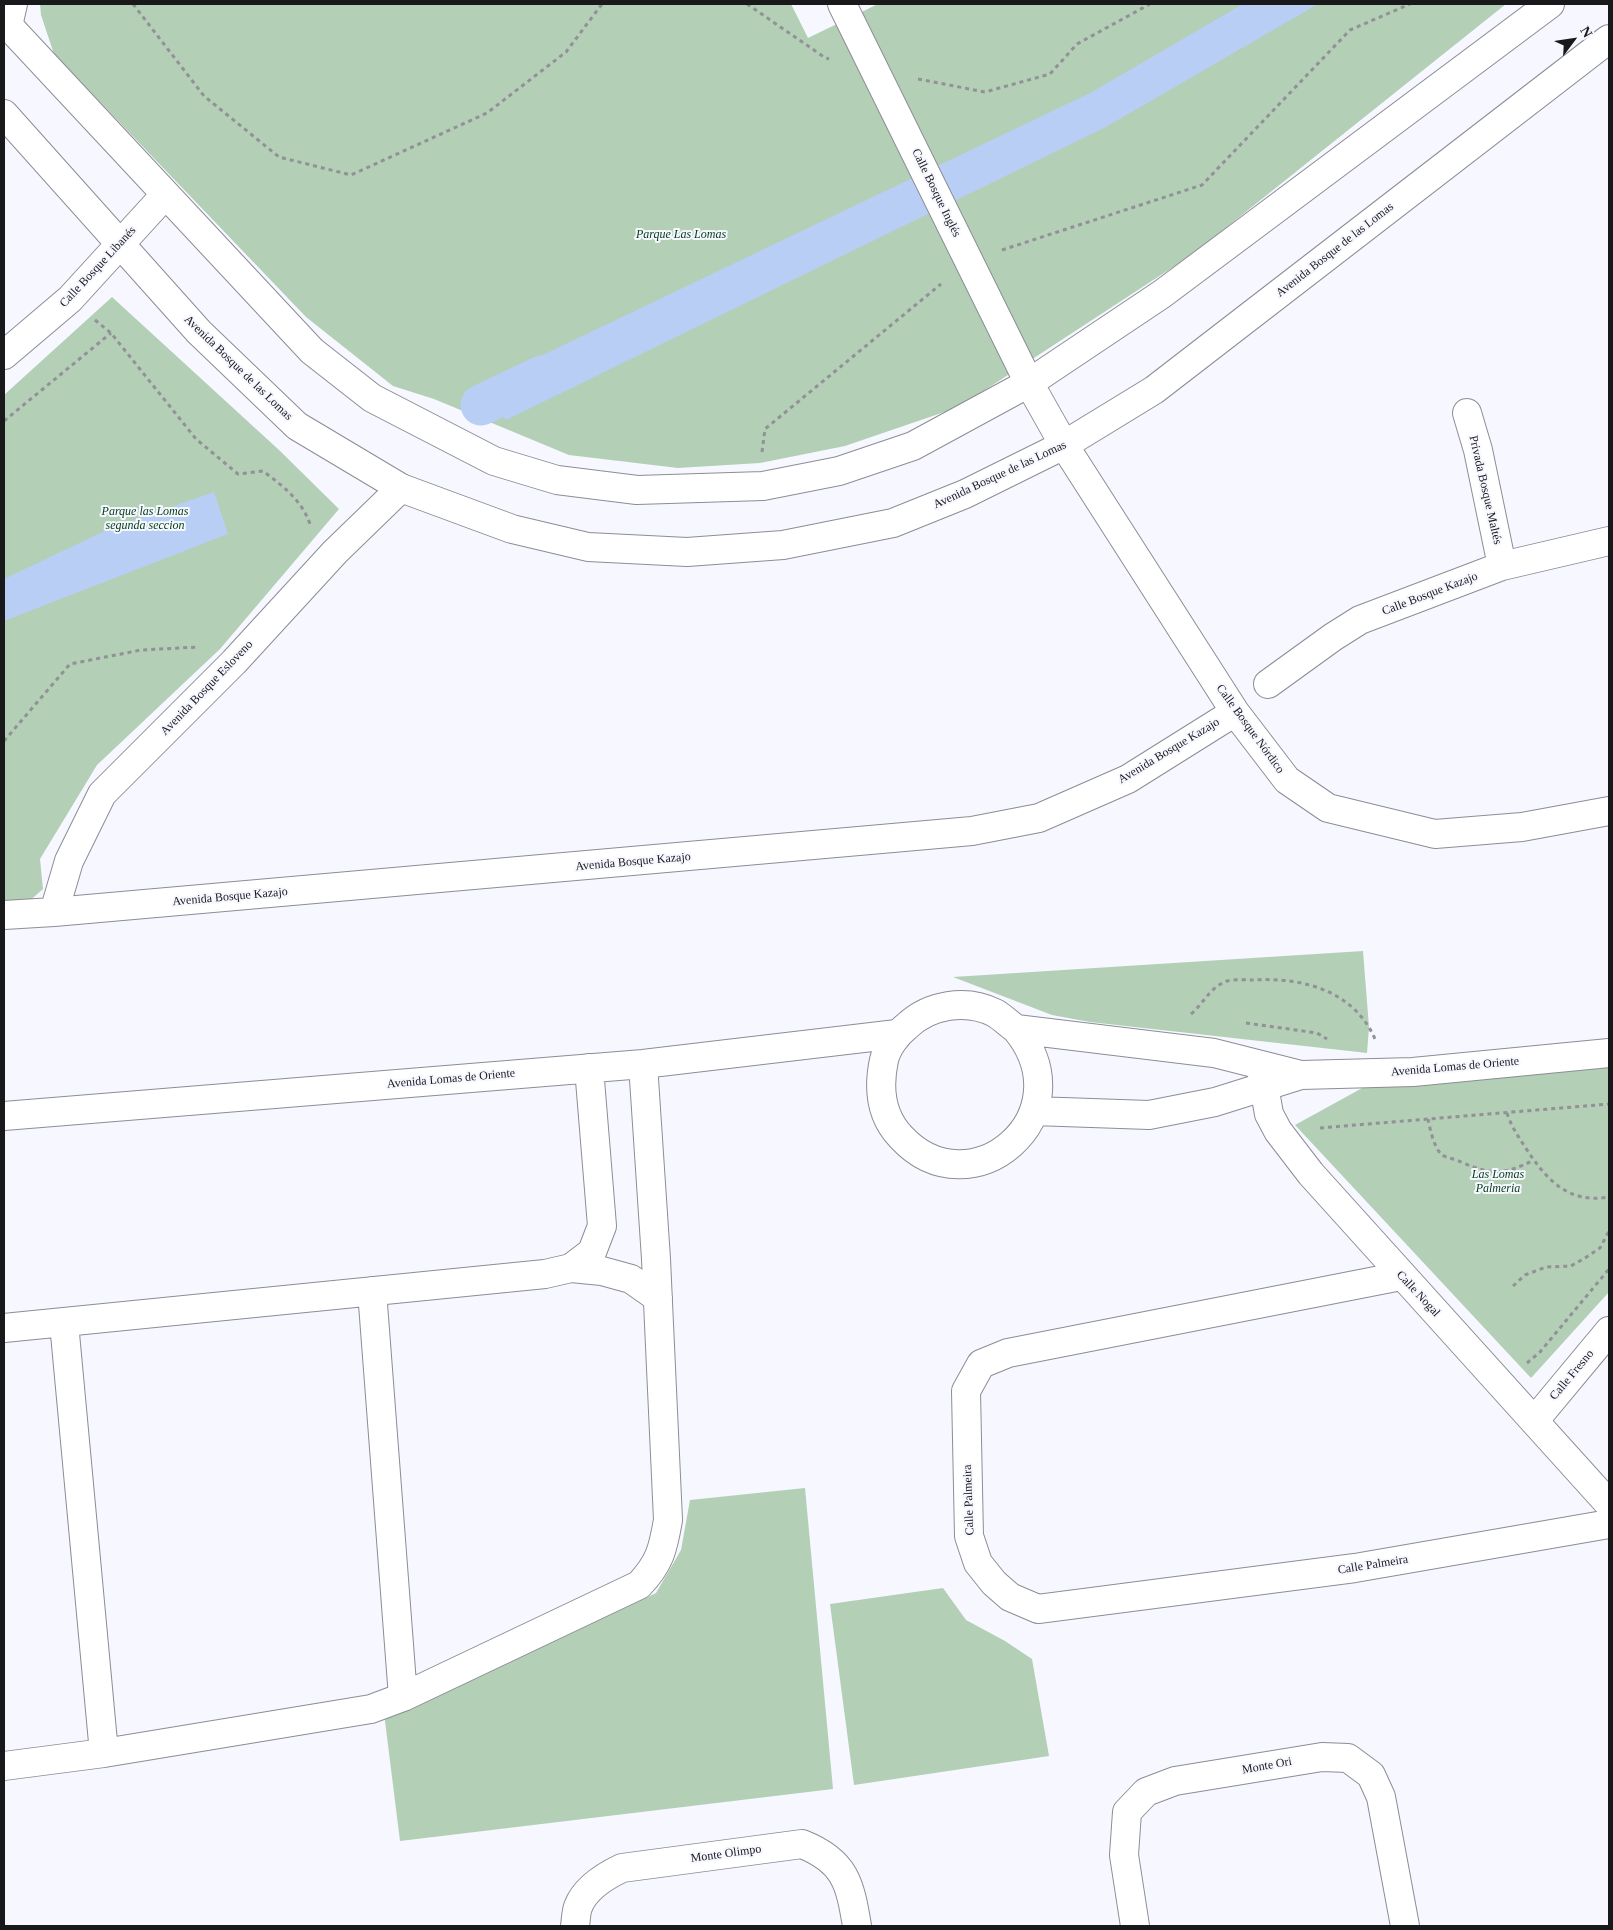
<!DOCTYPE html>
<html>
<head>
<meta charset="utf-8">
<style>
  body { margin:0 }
  #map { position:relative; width:1613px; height:1930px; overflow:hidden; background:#f6f7ff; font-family:Georgia,serif }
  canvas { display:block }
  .frame { position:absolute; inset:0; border:5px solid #19191c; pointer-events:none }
  .north { position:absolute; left:1548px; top:15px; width:50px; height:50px; -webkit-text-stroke:4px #f6f7ff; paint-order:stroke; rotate:59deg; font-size:14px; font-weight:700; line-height:20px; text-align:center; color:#19191c }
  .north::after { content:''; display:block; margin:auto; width:18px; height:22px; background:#19191c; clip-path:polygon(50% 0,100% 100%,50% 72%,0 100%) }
</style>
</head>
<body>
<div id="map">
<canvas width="1613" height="1930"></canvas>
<div class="frame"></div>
<div class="north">N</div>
</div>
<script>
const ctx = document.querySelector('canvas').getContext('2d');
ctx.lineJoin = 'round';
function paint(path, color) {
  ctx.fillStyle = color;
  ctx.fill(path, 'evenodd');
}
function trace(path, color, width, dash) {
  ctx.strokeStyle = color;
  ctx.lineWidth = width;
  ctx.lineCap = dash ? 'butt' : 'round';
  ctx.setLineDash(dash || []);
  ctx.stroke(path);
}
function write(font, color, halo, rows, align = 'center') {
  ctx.font = font + ' Georgia,serif';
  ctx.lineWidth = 4;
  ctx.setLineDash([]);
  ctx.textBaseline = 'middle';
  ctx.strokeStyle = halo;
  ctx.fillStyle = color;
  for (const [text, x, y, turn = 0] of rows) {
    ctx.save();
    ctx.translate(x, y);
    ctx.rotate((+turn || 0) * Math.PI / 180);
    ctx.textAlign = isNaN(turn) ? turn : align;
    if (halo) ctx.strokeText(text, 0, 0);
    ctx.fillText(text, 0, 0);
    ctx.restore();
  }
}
paint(new Path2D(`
  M 40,4 L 791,4 L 808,38 L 878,4 L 1506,4 L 1193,254 L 959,407 L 845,446 L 760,463 L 678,468 L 569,455 L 434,399 L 393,386 L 306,317 L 54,54 L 41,15 Z
  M 112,297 L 279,450 L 339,509 L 220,649 L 97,765 L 40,859 L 43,889 L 26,904 L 4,906 L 4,395 Z
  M 1363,951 L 1369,1027 L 1367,1053 L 1090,1022 L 1052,1015 L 953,977 Z
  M 1609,1061 L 1609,1292 L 1531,1378 L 1295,1125 L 1375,1081 Z
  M 805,1488 L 833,1789 L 400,1841 L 383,1705 L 559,1639 L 656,1593 L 681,1550 L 690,1500 Z
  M 943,1588 L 966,1620 L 1005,1641 L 1032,1659 L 1049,1756 L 854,1785 L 830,1604 Z`), '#b3cfb6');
paint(new Path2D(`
  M 1243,4 L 1318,4 L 1106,127 L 506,420 L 480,385 L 1090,93 Z
  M 214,492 L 228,534 L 4,621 L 4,579 L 111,528 Z`), '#b8cef5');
trace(new Path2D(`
  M 481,405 L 542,376`), '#b8cef5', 41);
const street = new Path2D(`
  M 842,4 L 1029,383 L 1064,445 L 1235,712 L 1287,780 L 1328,808 L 1435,834 L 1522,827 L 1609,811
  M 8,26 L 13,4
  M 4,355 L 70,299 L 165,195
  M 1467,413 L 1478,450 L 1502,566
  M 1268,684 L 1333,637 L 1360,620 L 1502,566 L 1609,541
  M 54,912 L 69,861 L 102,794 L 234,662 L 335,552 L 401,488
  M 4,915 L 54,912 L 972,831 L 1039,818 L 1128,779 L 1235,712
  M 1016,1029 C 1087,1115 971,1213 901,1137 C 880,1115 878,1088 884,1060 C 887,1047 897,1034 907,1026 C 929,1005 966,998 995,1013 C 1002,1017 1009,1024 1016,1029 L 1214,1053 L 1301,1075
  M 1261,1069 L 1269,1114 L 1278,1131 L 1311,1174 L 1609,1504
  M 1034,1111 L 1149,1115 L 1215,1102 L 1301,1075 L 1413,1072 L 1609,1053
  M 4,1116 L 643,1064 L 897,1034
  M 571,1268 L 602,1271 L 631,1279 L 658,1298
  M 1401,1276 L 1008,1353 L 981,1364 L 966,1391 L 969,1536 L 978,1563 L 994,1583 L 1010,1597 L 1038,1609 L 1355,1568 L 1609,1524
  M 372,1291 L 403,1697
  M 64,1323 L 104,1753
  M 4,1328 L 545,1274 L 571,1268 L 592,1252 L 602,1226 L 589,1068
  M 1535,1420 L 1609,1331
  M 4,1766 L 104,1753 L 371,1709 L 403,1697 L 639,1585 C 660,1563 663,1549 668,1520 L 656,1259 L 643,1064
  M 575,1926 C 576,1920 576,1912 578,1907 C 585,1888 605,1876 622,1868 L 802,1844 C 845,1861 850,1883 857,1926
  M 1135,1926 L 1124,1855 L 1127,1812 L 1146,1792 L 1175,1781 L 1322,1757 L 1348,1758 L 1371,1775 L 1381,1797 L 1405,1926`);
const secondary = new Path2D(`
  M 4,21 L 312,351 L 372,398 L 494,461 L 557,480 L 637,490 L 763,486 L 839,471 L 913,446 L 1029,383 L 1162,294 L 1550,4
  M 4,114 L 199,332 L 297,426 L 401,488 L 512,529 L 588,547 L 687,552 L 783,545 L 893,523 L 965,494 L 1064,445 L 1154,390 L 1609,39`);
trace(street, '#8c8d95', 30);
trace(secondary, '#8c8d95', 30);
trace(new Path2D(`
  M 133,4 L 204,96 L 279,157 L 351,175 L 487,113 L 566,52 L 602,4
  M 747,4 L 824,57 L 829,59
  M 918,79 L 985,92 L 1050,74 L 1077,44 L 1150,4
  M 1002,250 L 1202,185 L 1350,30 L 1410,4
  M 95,320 L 111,333 L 196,439 L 238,474 L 263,471 C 284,487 303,501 311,527
  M 4,421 L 111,333
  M 762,452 L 765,429 L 941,284
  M 4,741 L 70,664 L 141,650 L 199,647
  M 1191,1014 C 1204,1003 1209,988 1227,981 C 1235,979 1246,980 1254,980 C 1303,977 1354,991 1375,1039
  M 1246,1023 L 1317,1033 L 1327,1039
  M 1507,1113 C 1511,1126 1518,1136 1525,1147 C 1546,1179 1567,1204 1609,1197
  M 1428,1119 C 1430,1129 1434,1148 1442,1155 C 1447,1158 1456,1159 1461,1162 C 1491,1175 1504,1175 1534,1160
  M 1320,1128 L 1609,1104
  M 1513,1286 L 1525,1275 L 1546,1267 L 1571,1266 L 1585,1258 L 1600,1248 L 1609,1231
  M 1527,1363 L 1540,1352 L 1609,1269`), '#919197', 3, [4, 4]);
trace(street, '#fff', 28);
trace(secondary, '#fff', 28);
write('12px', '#19191c', '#f6f7ff', [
  ["Calle Bosque Inglés",936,193,64],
  ["Avenida Bosque de las Lomas",1335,250,-38],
  ["Calle Bosque Libanés",98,267,-47],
  ["Avenida Bosque de las Lomas",238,368,44],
  ["Avenida Bosque de las Lomas",1000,475,-25],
  ["Privada Bosque Maltés",1485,490,77],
  ["Calle Bosque Kazajo",1430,594,-21],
  ["Avenida Bosque Esloveno",207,688,-46],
  ["Calle Bosque Nórdico",1250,729,54],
  ["Avenida Bosque Kazajo",1169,751,-31],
  ["Avenida Bosque Kazajo",633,862,-5],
  ["Avenida Bosque Kazajo",230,897,-5],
  ["Avenida Lomas de Oriente",1455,1067,-5],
  ["Avenida Lomas de Oriente",451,1079,-5],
  ["Calle Nogal",1418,1294,47],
  ["Calle Fresno",1572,1375,-50],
  ["Calle Palmeira",969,1500,-92],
  ["Calle Palmeira",1373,1565,-9],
  ["Monte Ori",1267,1766,-10],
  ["Monte Olimpo",726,1854,-8]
]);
write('italic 12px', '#013c13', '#f6f7ff', [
  ["Parque Las Lomas",681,235],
  ["Parque las Lomas",145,512],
  ["segunda seccion",145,526],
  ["Las Lomas",1498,1175],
  ["Palmeria",1498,1189]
]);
</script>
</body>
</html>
